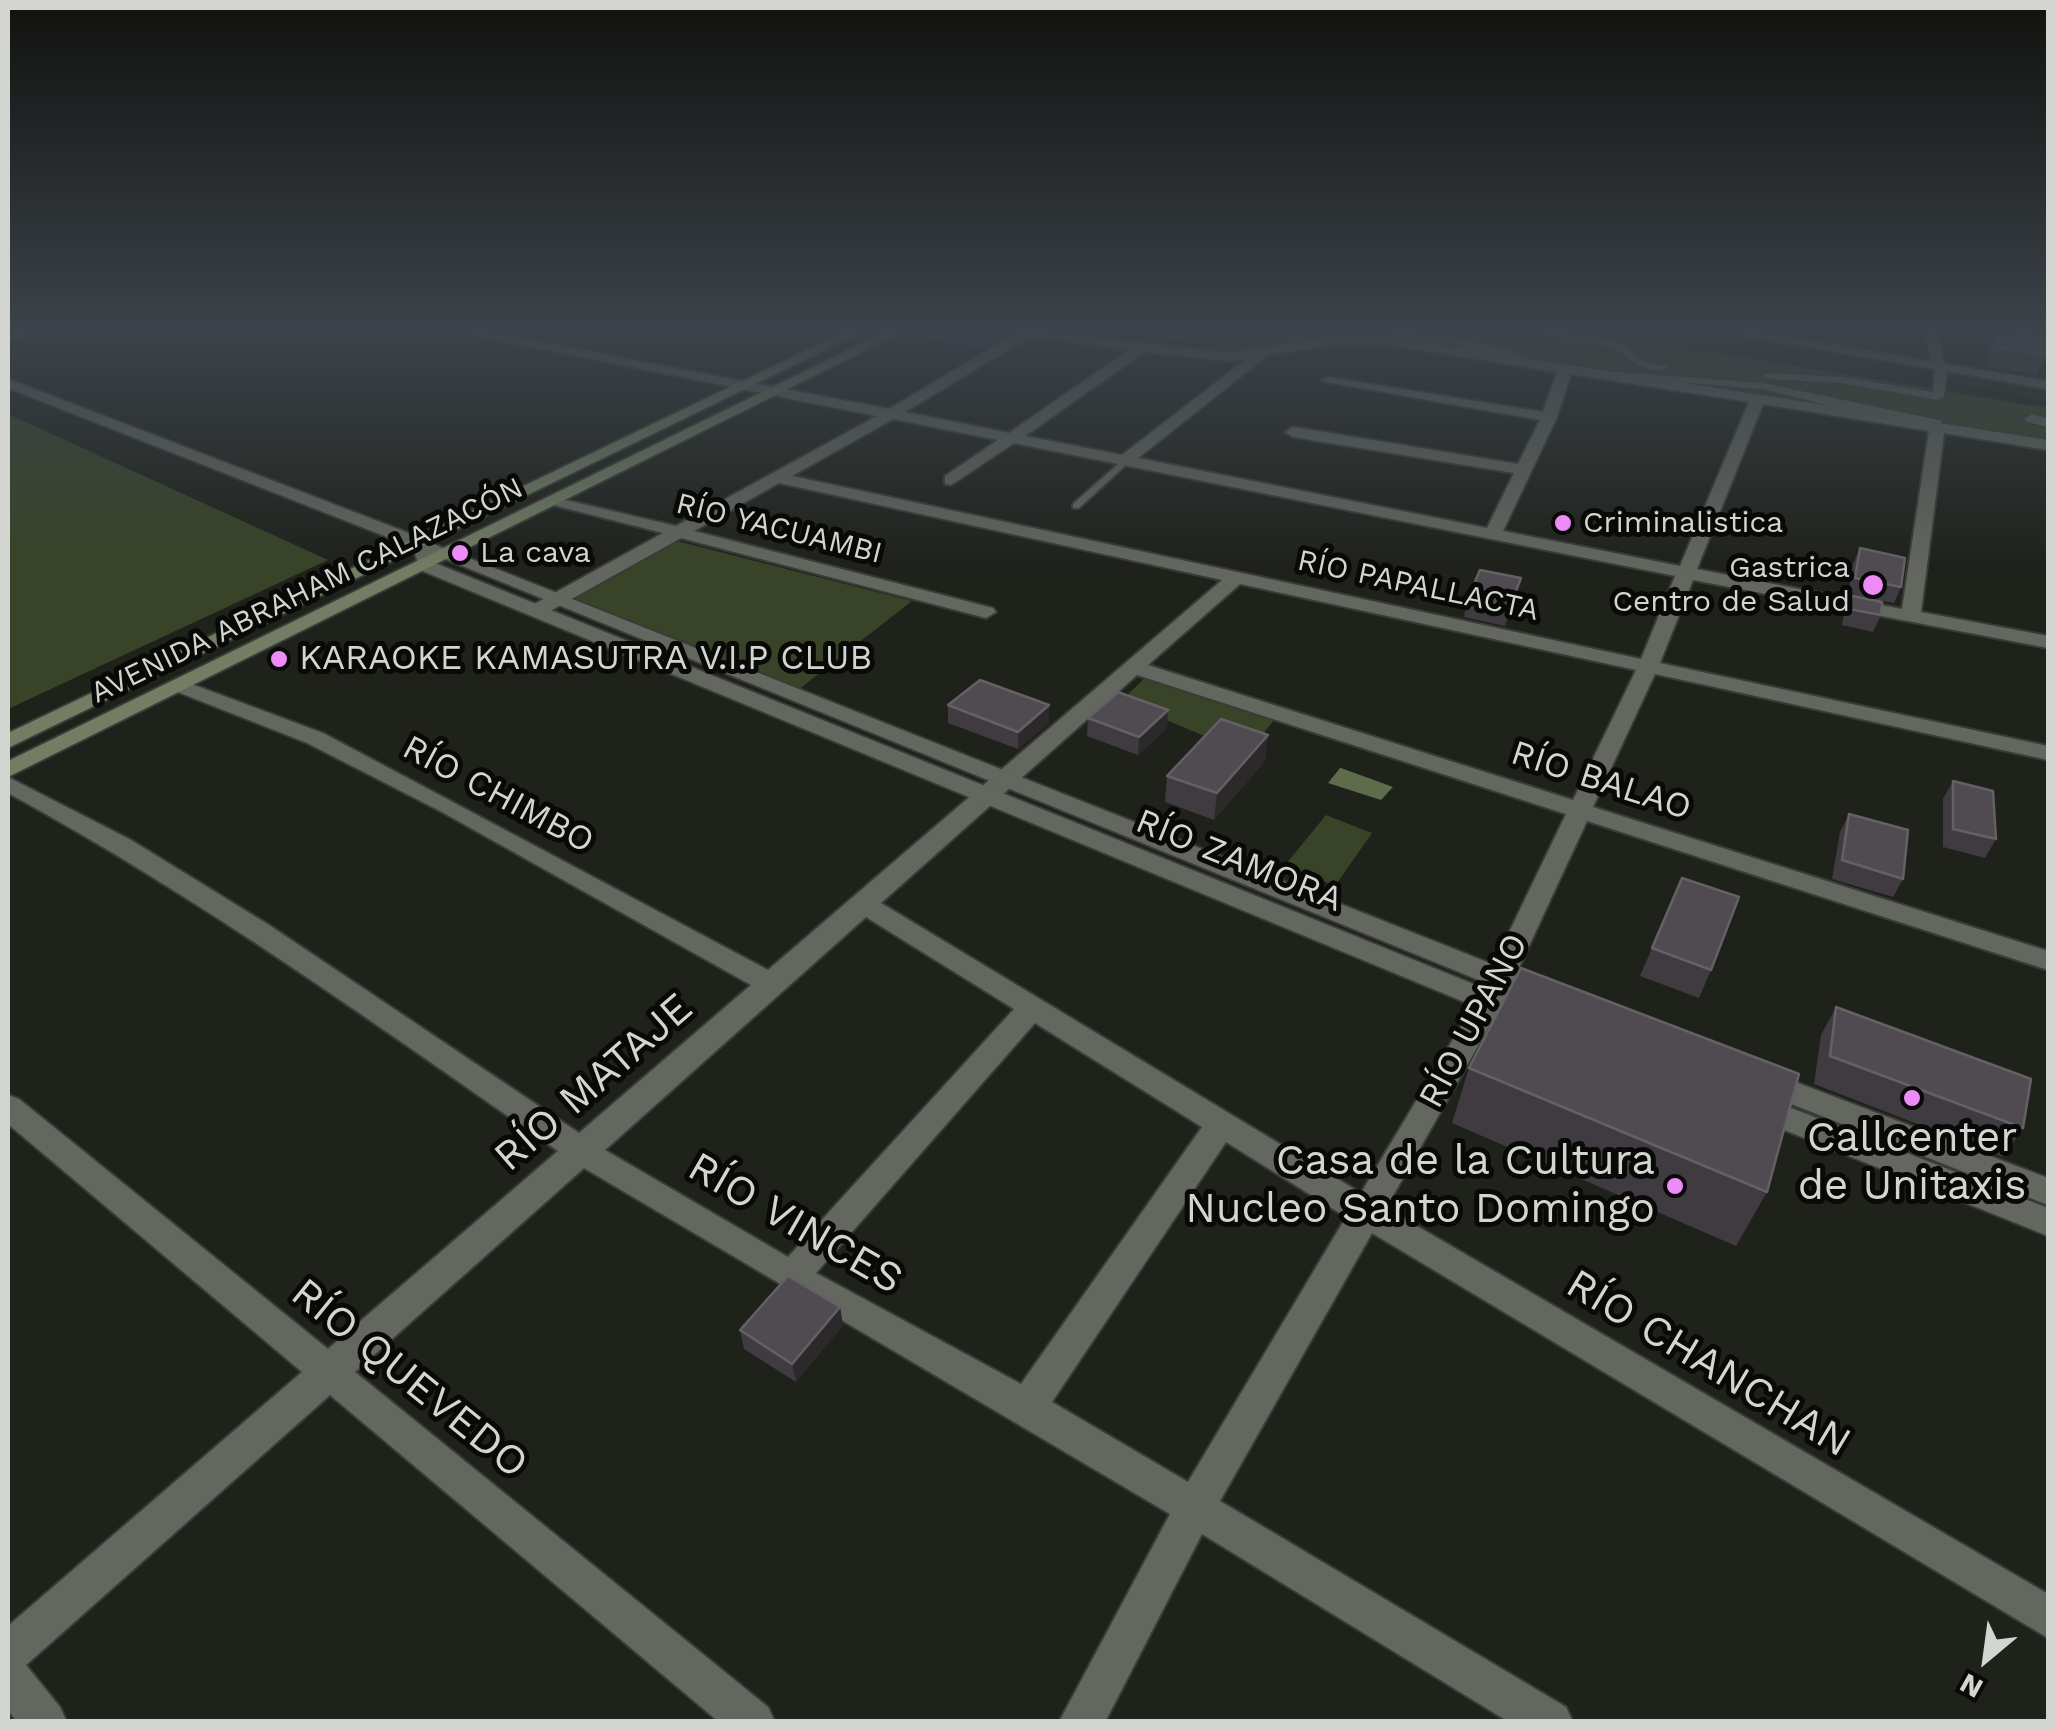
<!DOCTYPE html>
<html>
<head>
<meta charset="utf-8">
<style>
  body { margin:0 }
  #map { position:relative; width:2056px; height:1729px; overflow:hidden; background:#1f211b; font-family:"Work Sans",sans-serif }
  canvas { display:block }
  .frame { position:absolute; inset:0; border:10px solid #d3d5d1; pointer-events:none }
  .north { position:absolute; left:1936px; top:1609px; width:100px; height:100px; -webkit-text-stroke:8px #090a08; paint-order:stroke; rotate:209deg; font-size:28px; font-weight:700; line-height:40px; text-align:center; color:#d3d5d1 }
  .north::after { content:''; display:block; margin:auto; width:35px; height:45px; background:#d3d5d1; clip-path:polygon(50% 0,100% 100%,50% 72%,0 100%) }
</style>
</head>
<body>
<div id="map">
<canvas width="2056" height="1729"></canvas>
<div class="frame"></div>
<div class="north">N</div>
</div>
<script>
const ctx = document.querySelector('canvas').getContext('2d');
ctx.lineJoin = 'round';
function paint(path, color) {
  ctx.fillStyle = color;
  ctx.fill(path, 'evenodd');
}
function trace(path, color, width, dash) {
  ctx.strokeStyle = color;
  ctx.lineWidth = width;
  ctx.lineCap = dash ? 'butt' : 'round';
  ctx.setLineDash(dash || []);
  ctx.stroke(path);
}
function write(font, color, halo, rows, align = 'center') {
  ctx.font = font + ' "Work Sans",sans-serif';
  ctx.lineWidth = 10;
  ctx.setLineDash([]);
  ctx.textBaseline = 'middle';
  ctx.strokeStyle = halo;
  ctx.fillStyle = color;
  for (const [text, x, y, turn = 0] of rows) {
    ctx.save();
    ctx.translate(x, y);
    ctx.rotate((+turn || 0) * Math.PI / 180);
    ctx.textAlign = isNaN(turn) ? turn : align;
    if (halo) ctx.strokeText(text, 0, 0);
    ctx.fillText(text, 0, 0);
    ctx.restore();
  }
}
paint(new Path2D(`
  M 1842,330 L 1918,330 L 1929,359 L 1837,346 Z
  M 1951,373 L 2048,387 L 2048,401 L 1958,384 L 1950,380 Z`), '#23281b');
paint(new Path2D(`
  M 1227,330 L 1581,330 L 2048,408 L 2048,441 L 1459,350 C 1387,308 1281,357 1205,349 Z
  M 8,414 L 328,560 L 8,709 Z
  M 677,541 L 912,601 L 798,690 L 572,598 Z
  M 1148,675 L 1275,719 L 1247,754 L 1121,701 Z
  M 1326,815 L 1372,833 L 1335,886 L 1285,865 Z`), '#384327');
paint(new Path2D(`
  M 1340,768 L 1341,768 L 1393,787 L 1381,800 L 1328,783 Z`), '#5f6c4c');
const service = new Path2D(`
  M 1126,457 L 1129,458 L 1129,462 L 1079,508 L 1073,508 L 1073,504 Z`);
const pedestrian = new Path2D(`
  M 1349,330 C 1400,330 1487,336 1531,360 L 1525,363 L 1457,345 Z
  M 1529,330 L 1554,330 L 1618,342 L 1644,361 L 1670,367 C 1644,380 1628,352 1606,346 C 1581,339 1551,341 1529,330 Z
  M 1941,365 L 1947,368 L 1944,396 L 1938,400 L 1842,383 L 1768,379 L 1762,376 L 1768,373 L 1842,377 L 1933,392 L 1935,368 Z
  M 1618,372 L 1763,383 L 1943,421 L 1937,425 L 1847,410 L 1763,389 L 1614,377 L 1612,375 Z`);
const minor = new Path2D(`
  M 447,330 L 476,330 L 889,409 L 1022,330 L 1231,353 L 1333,336 L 1391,337 L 2048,440 L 2048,450 L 1944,433 L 1921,612 L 2048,636 L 2048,648 L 1693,580 L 1660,663 L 2048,746 L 2048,760 L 1655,674 L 1593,807 L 2048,951 L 2048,970 L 1587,821 L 1503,1002 L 1386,1208 L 2048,1594 L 2048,1638 L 1372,1233 L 1220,1501 L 1566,1707 L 1573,1722 L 1509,1722 L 1202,1534 L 1105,1722 L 1059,1722 L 1170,1514 L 584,1168 L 355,1372 L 768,1707 L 775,1722 L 719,1722 L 330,1395 L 26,1665 L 60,1707 L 67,1722 L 17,1722 L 8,1710 L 8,1626 L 302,1372 L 8,1124 L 8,1095 L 19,1099 L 328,1349 L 558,1151 C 378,1026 201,898 8,793 L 8,777 L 131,840 L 269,925 L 579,1133 L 751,985 L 442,812 L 307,743 L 175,691 L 175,683 L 189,683 L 323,733 L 768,970 L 1222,580 L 779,483 L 694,531 L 993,608 L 996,612 L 986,618 L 681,538 L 543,615 L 529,615 L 529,607 L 663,533 L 553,505 L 553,497 L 676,526 L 877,416 ZM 1031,336 L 1129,350 L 1009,433 L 905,412 ZM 1333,344 L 1391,345 L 1557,372 L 1543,412 L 1328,377 L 1321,381 L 1540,420 L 1518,464 L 1293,427 L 1285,432 L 1293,437 L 1514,473 L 1487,528 L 1138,458 L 1268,355 ZM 1144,352 L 1231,361 L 1248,358 L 1122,455 L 1025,436 ZM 1571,374 L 1749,402 L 1680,566 L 1503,531 L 1557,417 ZM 1763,404 L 1929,431 L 1902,609 L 1697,569 ZM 893,419 L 998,440 L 945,476 L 945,484 L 951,485 L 1014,443 L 1675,576 L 1641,659 L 792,476 ZM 1240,584 L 1636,670 L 1573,800 L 1148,665 ZM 1137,675 L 1566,814 L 1476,1001 L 1361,1193 L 881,903 ZM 866,917 L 1014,1009 L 788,1257 L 605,1150 ZM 1035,1023 L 1202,1127 L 1021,1384 L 816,1273 ZM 1226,1142 L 1346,1217 L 1188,1482 L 1052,1402 Z
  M 1923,330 L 1937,330 L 1946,371 L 1934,368 Z
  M 1990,330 L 2048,334 L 2048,342 L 1996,334 Z
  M 8,379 L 427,540 L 430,544 L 415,548 L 8,388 Z
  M 2032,414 L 2048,419 L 2048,427 L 2027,422 L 2024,419 Z`);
const tertiary = new Path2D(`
  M 34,330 L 33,333 L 8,340 L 8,332 Z
  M 1712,330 L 1744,330 L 2048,381 L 2048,389 Z
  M 421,539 L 1555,989 L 1559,996 L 1555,1003 L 1535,1003 L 433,554 L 435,563 L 1540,1011 L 1544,1018 L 1540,1025 L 1520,1025 L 420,570 L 412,544 Z
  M 1764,1070 L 2048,1178 L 2048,1205 L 1753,1089 L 1749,1081 L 1753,1073 Z
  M 1758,1095 L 2048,1208 L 2048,1236 L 1747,1115 L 1743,1107 L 1747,1099 Z`);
const secondary = new Path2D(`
  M 849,330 L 866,330 L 8,748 L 8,733 Z
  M 889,330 L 906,330 L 8,777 L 8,761 Z`);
trace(service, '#393b37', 4);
trace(pedestrian, '#393b37', 4);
trace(minor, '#393b37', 4);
trace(tertiary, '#393b37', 4);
trace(secondary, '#393b37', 4);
paint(service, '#63675f');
paint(pedestrian, '#63675f');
paint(minor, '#63675f');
paint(tertiary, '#63675f');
paint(secondary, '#727d63');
paint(new Path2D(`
  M 905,330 L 1013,330 L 985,348 L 905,335 Z
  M 1103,330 L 1215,330 L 1201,344 Z
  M 1997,331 L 2047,355 L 2037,375 L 1988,367 L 1988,350 Z
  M 1860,548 L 1901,587 L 1894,603 L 1848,595 L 1853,564 Z
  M 1517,595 L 1505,626 L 1464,617 L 1467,600 Z
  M 1852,596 L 1881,615 L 1873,632 L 1842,625 L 1844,613 Z
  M 948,705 L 1049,705 L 1049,723 L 1018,749 L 948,723 Z
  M 1168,710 L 1167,728 L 1138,755 L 1087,736 L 1088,718 Z
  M 1268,735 L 1265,761 L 1214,820 L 1165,802 L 1167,776 Z
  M 1953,781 L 1996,839 L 1985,858 L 1943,847 L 1943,799 Z
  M 1849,814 L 1903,879 L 1893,897 L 1832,879 L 1840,832 Z
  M 1682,878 L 1711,970 L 1699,998 L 1640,976 Z
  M 1836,1007 L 2023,1128 L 2003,1157 L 1814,1084 L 1821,1035 Z
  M 1469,1068 L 1767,1192 L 1736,1246 L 1452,1123 Z
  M 840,1307 L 843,1325 L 796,1382 L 744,1349 L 740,1330 Z`), '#403b40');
paint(new Path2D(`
  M 985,330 L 1013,330 L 985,348 Z
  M 1202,330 L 1215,330 L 1201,344 Z
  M 1521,578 L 1517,595 L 1505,626 L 1509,609 Z
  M 1049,705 L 1049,723 L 1018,749 L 1018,732 Z
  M 1168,710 L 1167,728 L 1138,755 L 1139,737 Z
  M 1268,735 L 1265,761 L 1214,820 L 1217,793 Z
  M 840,1307 L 843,1325 L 796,1382 L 792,1364 Z`), '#2c292b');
const building = new Path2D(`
  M 1997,331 L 2045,338 L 2047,355 L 1997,347 Z
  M 1860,548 L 1905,558 L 1901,587 L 1855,578 Z
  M 1480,570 L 1521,578 L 1509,609 L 1467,600 Z
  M 1852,596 L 1882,602 L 1881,615 L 1849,609 Z
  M 980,680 L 1049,705 L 1018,732 L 948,705 Z
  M 1118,692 L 1168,710 L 1139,737 L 1088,718 Z
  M 1221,719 L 1268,735 L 1217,793 L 1167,776 Z
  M 1953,781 L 1993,791 L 1996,839 L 1953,829 Z
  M 1849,814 L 1908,830 L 1903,879 L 1842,860 Z
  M 1682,878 L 1739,897 L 1711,970 L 1652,948 Z
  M 1521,968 L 1799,1074 L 1767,1192 L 1469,1068 Z
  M 1836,1007 L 2031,1079 L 2023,1128 L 1830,1056 Z
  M 788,1276 L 840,1307 L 792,1364 L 740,1330 Z`);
paint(building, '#504b50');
trace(building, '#646164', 2.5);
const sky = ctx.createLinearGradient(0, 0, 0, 572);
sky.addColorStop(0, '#11120f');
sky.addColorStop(0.58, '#3c434a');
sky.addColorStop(1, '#3c434a00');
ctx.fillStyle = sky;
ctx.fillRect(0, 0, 2056, 572);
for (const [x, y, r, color] of [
  [1563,523,10,"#ef8bf7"],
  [460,553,10,"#ef8bf7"],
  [1873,585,12,"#ef8bf7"],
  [279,659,10,"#ef8bf7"],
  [1912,1098,10,"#ef8bf7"],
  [1675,1186,10,"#ef8bf7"]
]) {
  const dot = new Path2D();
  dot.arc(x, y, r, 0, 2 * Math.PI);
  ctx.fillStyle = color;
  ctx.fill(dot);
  trace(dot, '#090a08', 4);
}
write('30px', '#d3d5d1', '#090a08', [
  ["Criminalistica",1583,523],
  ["La cava",480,553],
  ["Gastrica",1850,568,"right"],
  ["Centro de Salud",1850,602,"right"]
], 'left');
write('30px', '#d3d5d1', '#090a08', [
  ["RÍO YACUAMBI",779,529,14],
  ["RÍO PAPALLACTA",1418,586,12],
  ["AVENIDA ABRAHAM CALAZACÓN",307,591,-26]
]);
write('35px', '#d3d5d1', '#090a08', [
  ["KARAOKE KAMASUTRA V.I.P CLUB",299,659]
], 'left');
write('35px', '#d3d5d1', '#090a08', [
  ["RÍO BALAO",1601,781,18],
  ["RÍO CHIMBO",498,795,28],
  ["RÍO ZAMORA",1239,861,22],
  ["RÍO UPANO",1474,1021,-62]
]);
write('42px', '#d3d5d1', '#090a08', [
  ["RÍO MATAJE",594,1083,-41],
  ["RÍO VINCES",795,1224,30],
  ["RÍO CHANCHAN",1708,1364,31],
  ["RÍO QUEVEDO",409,1379,39]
]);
write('42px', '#d3d5d1', '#090a08', [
  ["Callcenter",1912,1139],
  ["de Unitaxis",1912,1187],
  ["Casa de la Cultura",1655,1162,"right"],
  ["Nucleo Santo Domingo",1655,1210,"right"]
]);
</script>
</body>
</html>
